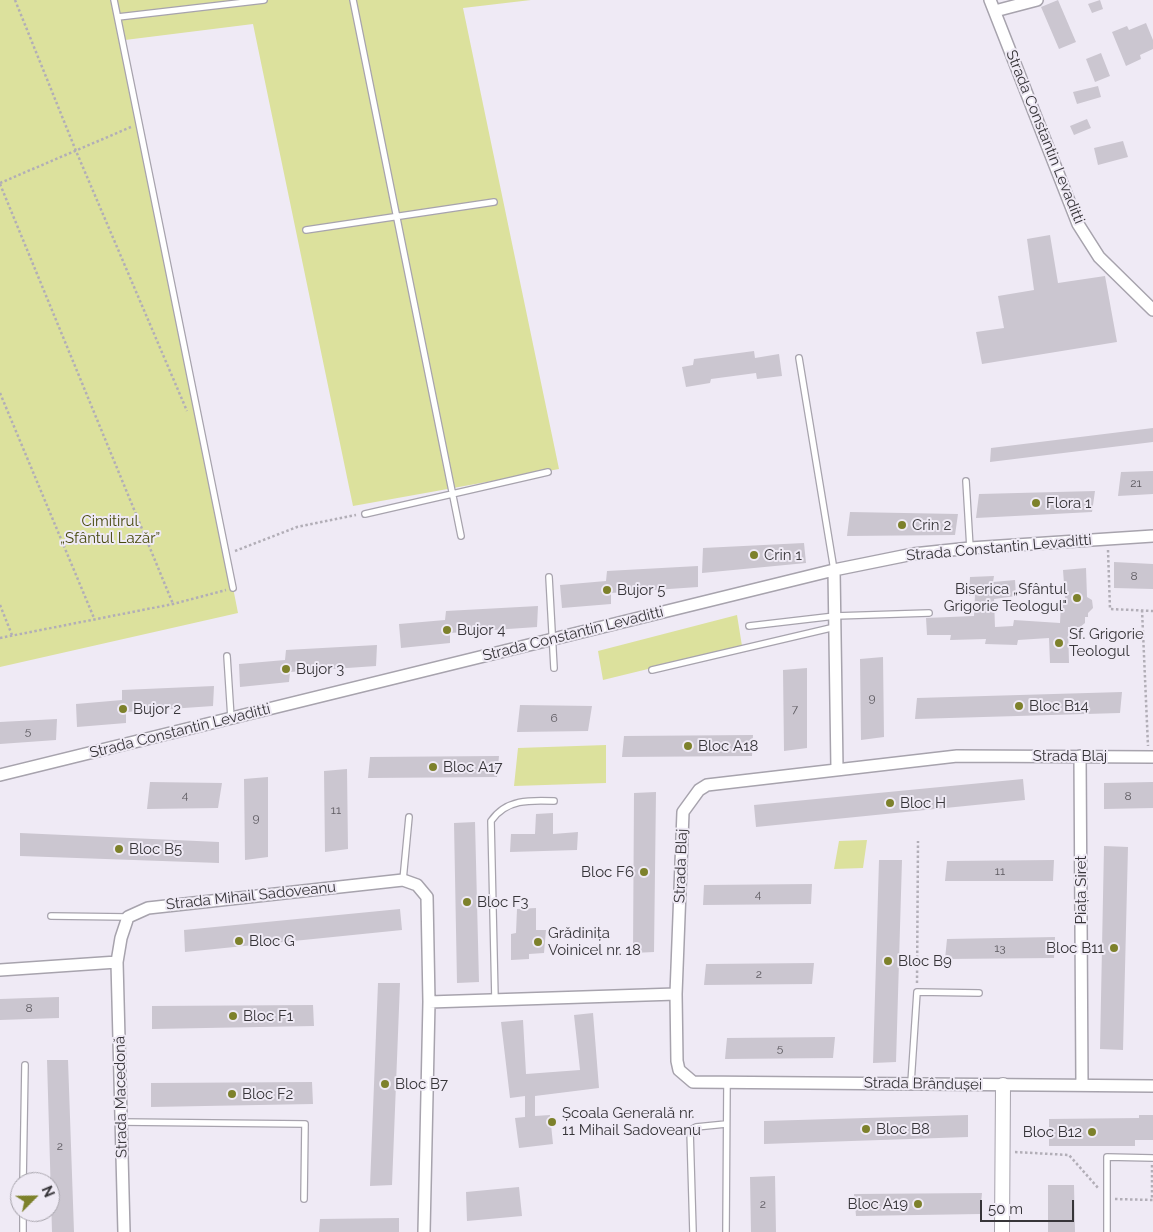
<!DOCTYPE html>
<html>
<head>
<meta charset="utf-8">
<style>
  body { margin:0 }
  #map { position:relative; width:1153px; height:1232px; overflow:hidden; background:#efeaf5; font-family:Raleway,sans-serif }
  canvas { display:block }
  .north { position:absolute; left:10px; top:1172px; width:50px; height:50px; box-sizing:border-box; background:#efeaf5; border:1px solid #a5a2aa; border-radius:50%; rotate:67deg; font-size:14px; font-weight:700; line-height:20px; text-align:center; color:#373539 }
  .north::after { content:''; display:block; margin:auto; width:18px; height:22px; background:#7d812b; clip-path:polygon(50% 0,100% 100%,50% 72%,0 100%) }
  .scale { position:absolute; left:980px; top:1200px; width:94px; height:22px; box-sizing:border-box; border:2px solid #373539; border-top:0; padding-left:6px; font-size:15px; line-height:18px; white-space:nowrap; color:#373539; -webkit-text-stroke:4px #efeaf5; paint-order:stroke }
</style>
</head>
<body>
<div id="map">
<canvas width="1153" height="1232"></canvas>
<div class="north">N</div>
<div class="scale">50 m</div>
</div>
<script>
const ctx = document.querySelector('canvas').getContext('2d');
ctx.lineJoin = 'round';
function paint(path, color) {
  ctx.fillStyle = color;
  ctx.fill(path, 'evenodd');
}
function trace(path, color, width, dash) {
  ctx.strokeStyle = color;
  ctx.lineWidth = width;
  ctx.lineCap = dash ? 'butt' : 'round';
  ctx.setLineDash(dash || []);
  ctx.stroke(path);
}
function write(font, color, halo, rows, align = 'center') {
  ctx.font = font + ' Raleway,sans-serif';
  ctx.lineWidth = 4;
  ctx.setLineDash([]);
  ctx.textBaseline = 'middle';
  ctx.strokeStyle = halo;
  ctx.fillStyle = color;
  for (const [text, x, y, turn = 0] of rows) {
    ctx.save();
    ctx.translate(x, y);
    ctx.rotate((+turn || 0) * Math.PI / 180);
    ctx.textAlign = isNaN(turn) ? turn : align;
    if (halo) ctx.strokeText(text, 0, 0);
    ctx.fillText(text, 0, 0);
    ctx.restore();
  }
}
paint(new Path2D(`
  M 0,0 L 531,0 L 463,8 L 559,469 L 353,506 L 253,24 L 125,40 L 238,613 L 0,667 Z
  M 737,615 L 742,646 L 603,680 L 598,651 Z
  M 606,745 L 606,783 L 514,786 L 518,748 Z
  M 867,840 L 863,868 L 834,869 L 839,841 Z`), '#dce19d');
paint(new Path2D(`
  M 1058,0 L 1076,42 L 1059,49 L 1041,7 Z
  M 1100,0 L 1103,9 L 1092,13 L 1088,4 Z
  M 1146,23 L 1153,40 L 1153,49 L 1140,55 L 1141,59 L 1126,66 L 1112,32 L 1127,26 L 1129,30 Z
  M 1101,53 L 1110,76 L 1095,82 L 1086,59 Z
  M 1098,86 L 1101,97 L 1077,104 L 1073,92 Z
  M 1087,119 L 1091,128 L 1074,135 L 1070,126 Z
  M 1123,141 L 1128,157 L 1098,165 L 1094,148 Z
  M 1050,235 L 1058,283 L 1105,276 L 1117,342 L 982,364 L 976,332 L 1004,328 L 998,296 L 1034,290 L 1027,239 Z
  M 754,351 L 755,358 L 779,354 L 782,376 L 757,379 L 756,373 L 711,379 L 710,383 L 686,387 L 682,367 L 693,365 L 694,359 Z
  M 1153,428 L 1153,442 L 990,462 L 991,448 Z
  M 1153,471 L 1153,494 L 1118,496 L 1121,472 Z
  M 1095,491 L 1092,512 L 976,518 L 979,494 Z
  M 850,512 L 958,514 L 955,535 L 847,536 Z
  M 804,543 L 806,563 L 702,573 L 703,548 Z
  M 1114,562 L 1153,564 L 1153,589 L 1114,588 Z
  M 698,566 L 698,587 L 611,593 L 611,604 L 562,608 L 560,585 L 606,581 L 607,571 Z
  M 1086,568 L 1087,597 L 1092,600 L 1093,608 L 1088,613 L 1088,617 L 1085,617 L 1085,623 L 1080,627 L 1068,627 L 1069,663 L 1050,663 L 1049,638 L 1018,640 L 1017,645 L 985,644 L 986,639 L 950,640 L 951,635 L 927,635 L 926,618 L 974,616 L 975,595 L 969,596 L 970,577 L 994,576 L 993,582 L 1015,580 L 1016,596 L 994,599 L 995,627 L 1013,626 L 1014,620 L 1060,623 L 1061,601 L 1065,598 L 1063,570 Z
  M 538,606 L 537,627 L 450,633 L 450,643 L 401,648 L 399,624 L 445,620 L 446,611 Z
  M 377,645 L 376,666 L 290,672 L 289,682 L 240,687 L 239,664 L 285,660 L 286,650 Z
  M 883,657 L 884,737 L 861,740 L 860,659 Z
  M 807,668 L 807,748 L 784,751 L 783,670 Z
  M 214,686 L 213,706 L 126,712 L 126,723 L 77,727 L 76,704 L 122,700 L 122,690 Z
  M 1122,692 L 1120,713 L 915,719 L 917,698 Z
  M 520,705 L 592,706 L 588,731 L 517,732 Z
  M 57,719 L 56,740 L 0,744 L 0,722 Z
  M 753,735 L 752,756 L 622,757 L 624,736 Z
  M 499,756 L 497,777 L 368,778 L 370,757 Z
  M 347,769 L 348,849 L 325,852 L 324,771 Z
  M 268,777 L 268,857 L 245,860 L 244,779 Z
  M 1023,779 L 1025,800 L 756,827 L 754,805 Z
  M 150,782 L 222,783 L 218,808 L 147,809 Z
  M 1153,782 L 1153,808 L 1104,809 L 1104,783 Z
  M 656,792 L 654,952 L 633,953 L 634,793 Z
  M 553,813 L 553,834 L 578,832 L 577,850 L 510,852 L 511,834 L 535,834 L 536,814 Z
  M 475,822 L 479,982 L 457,983 L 454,823 Z
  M 20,833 L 219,842 L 219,863 L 20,856 Z
  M 1104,846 L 1128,847 L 1123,1050 L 1100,1049 Z
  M 879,860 L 902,860 L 896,1062 L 873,1063 Z
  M 1054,860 L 1053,881 L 945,881 L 947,861 Z
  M 812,884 L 811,904 L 703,905 L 704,885 Z
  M 536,908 L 536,930 L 546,930 L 544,953 L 529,954 L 529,959 L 511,960 L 511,934 L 516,933 L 517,909 Z
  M 400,909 L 402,930 L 185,952 L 184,930 Z
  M 1055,937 L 1054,958 L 945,959 L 947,939 Z
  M 814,963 L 812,984 L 704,985 L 706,964 Z
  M 378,983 L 400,983 L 392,1185 L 370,1186 Z
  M 59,997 L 59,1018 L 0,1020 L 0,999 Z
  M 313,1005 L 314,1026 L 152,1029 L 152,1006 Z
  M 593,1013 L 599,1088 L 535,1096 L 535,1116 L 550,1115 L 553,1144 L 519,1148 L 515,1118 L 525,1117 L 525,1096 L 510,1098 L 501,1022 L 523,1020 L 526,1074 L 580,1070 L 574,1015 Z
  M 835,1037 L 833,1058 L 725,1059 L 727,1038 Z
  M 47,1060 L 68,1060 L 74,1232 L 52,1232 Z
  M 312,1082 L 313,1104 L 151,1107 L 151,1083 Z
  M 968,1115 L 968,1137 L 764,1144 L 764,1121 Z
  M 1139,1115 L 1153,1115 L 1153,1140 L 1135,1140 L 1135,1146 L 1049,1146 L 1049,1119 L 1139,1118 Z
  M 775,1176 L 776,1232 L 751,1232 L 750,1177 Z
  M 1048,1185 L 1074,1185 L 1075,1232 L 1048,1232 Z
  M 519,1187 L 522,1216 L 467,1221 L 466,1192 Z
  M 982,1193 L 980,1214 L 856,1216 L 854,1194 Z
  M 399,1218 L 399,1232 L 319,1232 L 320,1219 Z`), '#cbc6d0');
const service = new Path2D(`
  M 114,0 L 233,588
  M 353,0 L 461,536
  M 118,17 L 264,0
  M 306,230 L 494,202
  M 799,358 L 834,570
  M 966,481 L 970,548
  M 365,514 L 548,472
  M 549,577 L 554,668
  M 749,626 L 835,616 L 929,613
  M 227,656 L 231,718
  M 652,670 L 835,627
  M 403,880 L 409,817
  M 51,916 L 128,917
  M 495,999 L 491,821 C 506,799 530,800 554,801
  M 911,1083 L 917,992 L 979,993
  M 121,1122 L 305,1124 L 304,1199
  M 23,1182 L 25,1065
  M 23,1232 L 23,1212
  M 693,1232 L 690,1130 L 696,1127 L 726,1124
  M 726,1232 L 727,1083
  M 1107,1232 L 1107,1157 L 1153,1158`);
const minor = new Path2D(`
  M 990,0 L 1078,224 L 1099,257 L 1153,310
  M 995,11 L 1037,0
  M 834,570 L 837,769
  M 1080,756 L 1082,1084
  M 1153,757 L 957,756 L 707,785 L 699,790 L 683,812 L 676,994 L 677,1061 L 679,1070 L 693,1082 L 1153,1086
  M 0,775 L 834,570 L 913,554 L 970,548 L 1153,536
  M 117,962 L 124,1232
  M 0,970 L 117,962 L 121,938 L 128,917 L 148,908 L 403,880 L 417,885 L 427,897 L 429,1002 L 424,1232
  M 429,1002 L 676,994`);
const tertiary = new Path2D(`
  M 1002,1232 L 1003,1085`);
trace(service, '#a7a3ad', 8);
trace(minor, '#a7a3ad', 14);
trace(tertiary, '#a7a3ad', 16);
trace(new Path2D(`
  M 15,0 L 76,151 L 187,411
  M 0,183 L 131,127
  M 0,184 L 173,604
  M 0,393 L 94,618
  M 1108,550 L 1110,609 L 1153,611
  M 235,551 L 297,527 L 356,515
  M 0,605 L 12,635
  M 1142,610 L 1148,746
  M 0,638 L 173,604 L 226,590
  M 917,983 L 918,841
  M 1015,1152 L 1069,1155 L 1099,1189
  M 1152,1165 L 1152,1199
  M 1115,1199 L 1153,1200`), '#b2aeb7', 2.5, [2.5, 2.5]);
trace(service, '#fff', 5.5);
trace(minor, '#fff', 11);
trace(tertiary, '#fff', 14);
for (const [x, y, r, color] of [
  [1036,503,5,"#7d812b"],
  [902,525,5,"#7d812b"],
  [754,555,5,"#7d812b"],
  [607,590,5,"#7d812b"],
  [1077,598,5,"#7d812b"],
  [447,630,5,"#7d812b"],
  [1059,643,5,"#7d812b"],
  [286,669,5,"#7d812b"],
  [1019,706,5,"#7d812b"],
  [123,709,5,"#7d812b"],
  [688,746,5,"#7d812b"],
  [433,767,5,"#7d812b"],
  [890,803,5,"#7d812b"],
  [119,849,5,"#7d812b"],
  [644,872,5,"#7d812b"],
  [467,902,5,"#7d812b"],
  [239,941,5,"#7d812b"],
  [538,942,5,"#7d812b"],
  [1114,948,5,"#7d812b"],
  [888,961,5,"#7d812b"],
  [233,1016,5,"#7d812b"],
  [385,1084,5,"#7d812b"],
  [232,1094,5,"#7d812b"],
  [552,1122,5,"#7d812b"],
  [866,1129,5,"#7d812b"],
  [1092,1132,5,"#7d812b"],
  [918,1204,5,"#7d812b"]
]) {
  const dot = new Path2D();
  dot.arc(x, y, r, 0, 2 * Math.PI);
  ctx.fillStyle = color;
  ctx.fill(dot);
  trace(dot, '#efeaf5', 2);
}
write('12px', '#5c595f', null, [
  ["21",1136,483],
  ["8",1134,576],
  ["9",872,698],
  ["7",795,709],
  ["6",554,718],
  ["5",28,731],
  ["4",185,795],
  ["8",1128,796],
  ["11",336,810],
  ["9",256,818],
  ["11",1000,871],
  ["4",758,894],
  ["13",1000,948],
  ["2",759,974],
  ["8",29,1008],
  ["5",780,1048],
  ["2",60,1146],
  ["2",763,1204]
]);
write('15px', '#373539', '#efeaf5', [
  ["Strada Constantin Levaditti",1045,137,68],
  ["Strada Constantin Levaditti",999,548,-5],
  ["Strada Constantin Levaditti",573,634,-14],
  ["Strada Constantin Levaditti",180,731,-14],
  ["Strada Blaj",1070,756],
  ["Strada Blaj",681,866,-88],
  ["Piața Siret",1081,890,-90],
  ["Strada Mihail Sadoveanu",251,896,-6],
  ["Strada Brândușei",923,1084,1],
  ["Strada Macedonă",121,1097,-91]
]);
write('15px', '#373539', '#efeaf5', [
  ["Flora 1",1046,503],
  ["Crin 2",912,525],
  ["Crin 1",764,555],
  ["Biserica „Sfântul",1067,589,"right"],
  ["Grigorie Teologul\"",1067,606,"right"],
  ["Bujor 5",617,590],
  ["Bujor 4",457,630],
  ["Sf. Grigorie",1069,634],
  ["Teologul",1069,651],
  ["Bujor 3",296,669],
  ["Bloc B14",1029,706],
  ["Bujor 2",133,709],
  ["Bloc A18",698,746],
  ["Bloc A17",443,767],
  ["Bloc H",900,803],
  ["Bloc B5",129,849],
  ["Bloc F6",634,872,"right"],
  ["Bloc F3",477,902],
  ["Grădinița",548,933],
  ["Voinicel nr. 18",548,950],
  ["Bloc G",249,941],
  ["Bloc B11",1104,948,"right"],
  ["Bloc B9",898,961],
  ["Bloc F1",243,1016],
  ["Bloc B7",395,1084],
  ["Bloc F2",242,1094],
  ["Școala Generală nr.",562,1113],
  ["11 Mihail Sadoveanu",562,1130],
  ["Bloc B8",876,1129],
  ["Bloc B12",1082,1132,"right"],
  ["Bloc A19",908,1204,"right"]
], 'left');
write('15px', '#484a0e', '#efeaf5', [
  ["Cimitirul",110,521],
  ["„Sfântul Lazăr”",110,538]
]);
</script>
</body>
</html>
